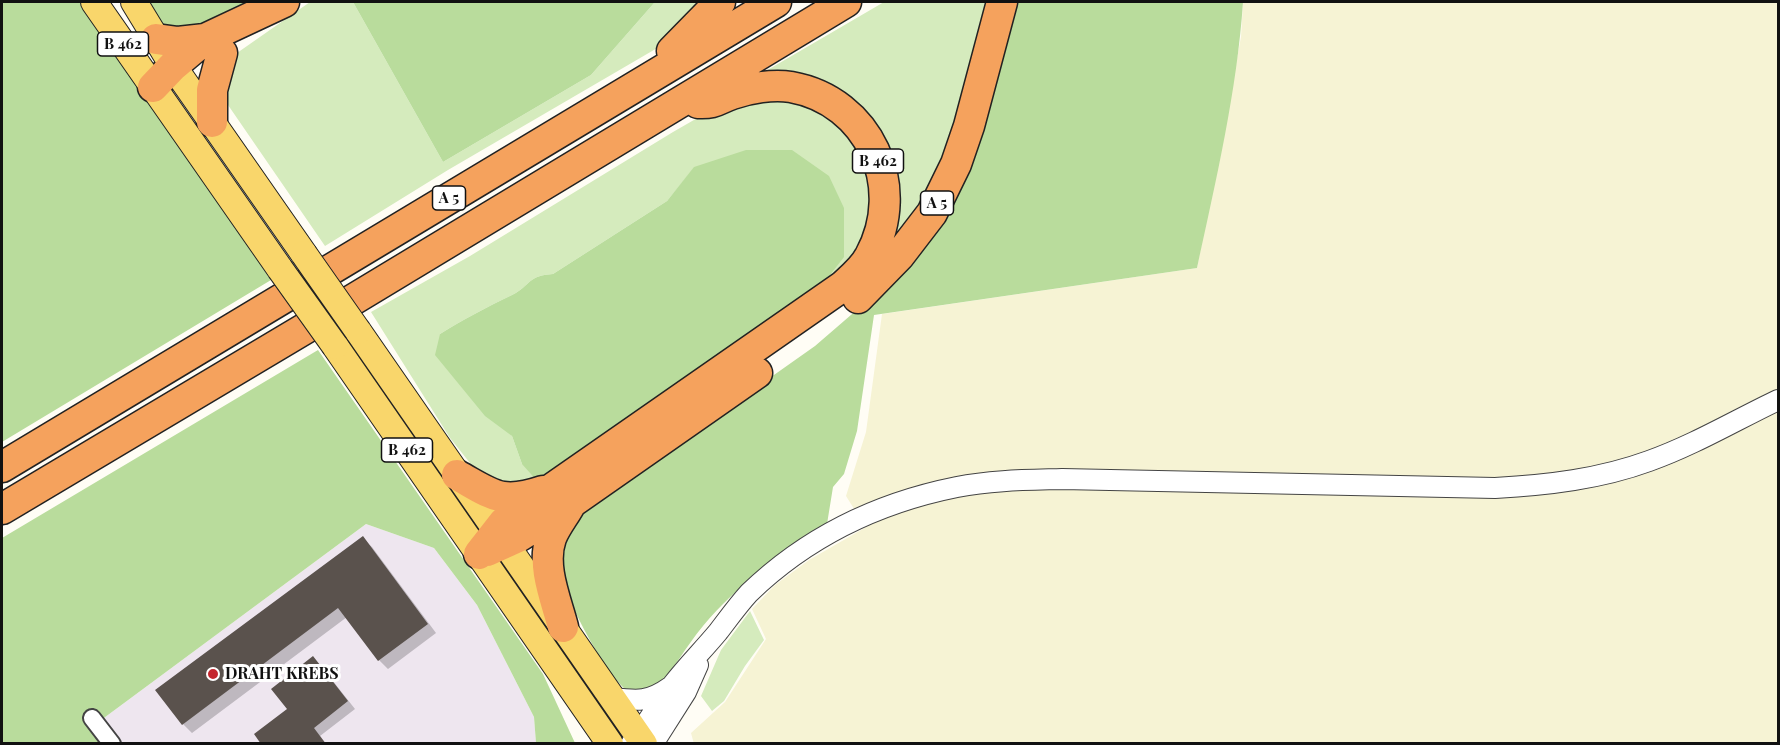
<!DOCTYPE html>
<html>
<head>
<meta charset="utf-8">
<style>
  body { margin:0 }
  #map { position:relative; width:1780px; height:745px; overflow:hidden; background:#fffdf5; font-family:"Playfair Display",serif }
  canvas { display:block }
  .frame { position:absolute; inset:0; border:3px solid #111; pointer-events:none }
</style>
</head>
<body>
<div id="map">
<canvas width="1780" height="745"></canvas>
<div class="frame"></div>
</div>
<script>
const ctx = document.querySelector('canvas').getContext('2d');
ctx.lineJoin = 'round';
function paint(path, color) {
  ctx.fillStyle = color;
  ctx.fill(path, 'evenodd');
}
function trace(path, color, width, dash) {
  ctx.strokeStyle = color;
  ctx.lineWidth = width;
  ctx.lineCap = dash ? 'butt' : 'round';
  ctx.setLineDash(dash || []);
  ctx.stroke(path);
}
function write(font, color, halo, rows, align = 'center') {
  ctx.font = font + ' "Playfair Display",serif';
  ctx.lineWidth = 6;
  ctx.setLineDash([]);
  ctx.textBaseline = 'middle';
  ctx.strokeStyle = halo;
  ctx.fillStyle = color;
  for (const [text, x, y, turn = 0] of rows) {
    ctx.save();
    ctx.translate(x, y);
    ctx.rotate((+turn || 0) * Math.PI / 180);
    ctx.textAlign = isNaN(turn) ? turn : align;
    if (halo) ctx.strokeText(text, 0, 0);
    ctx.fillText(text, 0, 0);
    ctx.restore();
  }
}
paint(new Path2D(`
  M 366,524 L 434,548 L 477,605 L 534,717 L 536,743 L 100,744 L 89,729 Z`), '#eee6ef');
paint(new Path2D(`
  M 1243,2 L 1778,2 L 1778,743 L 694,744 L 691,733 L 725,702 L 766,639 L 752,609 L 775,585 L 809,560 L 875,522 L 881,516 L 1017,473 L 856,512 L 846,496 L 866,432 L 882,314 L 1197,268 L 1241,37 Z`), '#f6f3d4');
paint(new Path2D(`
  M 310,2 L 353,2 L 443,162 L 591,75 L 655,2 L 711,2 L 683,33 L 448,170 L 325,246 L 228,105 C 225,85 223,70 237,53 Z
  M 884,2 L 994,2 L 945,168 L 883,257 L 875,125 L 858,104 L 842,92 L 759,75 Z
  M 762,93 L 845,119 L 878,188 L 855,264 L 571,466 L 504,490 L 474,468 L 450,438 L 371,312 L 470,256 L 673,132 L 720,105 ZM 695,167 L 522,464 L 512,436 L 440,334 C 464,319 487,307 512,295 C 532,285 526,276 553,274 L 667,201 Z
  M 750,611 L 764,640 L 745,666 L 724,701 L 712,711 L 701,696 L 721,650 Z`), '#d5ebbd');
paint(new Path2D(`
  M 2,2 L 80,2 L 271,280 L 2,442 Z
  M 142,2 L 253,2 L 200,30 L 167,33 Z
  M 353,2 L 655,2 L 591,75 L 443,162 Z
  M 1009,2 L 1243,2 C 1237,91 1216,180 1197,268 L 874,315 L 857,431 L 844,474 L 833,487 L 827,524 C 782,554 738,584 703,626 C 686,646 673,672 653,691 L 627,691 C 603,670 571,609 562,578 C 560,571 561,543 564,536 C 569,526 580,516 587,507 L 815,346 L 866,302 L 905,262 Z
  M 746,150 L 792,150 L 829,176 L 844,208 L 844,257 L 812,298 L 539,483 L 522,464 L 512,436 L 485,416 L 435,355 L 440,334 C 464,319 487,307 512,295 C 532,285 526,276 553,274 L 667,201 L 694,167 Z
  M 318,350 L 543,674 L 575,743 L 536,743 L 534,717 L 477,605 L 434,548 L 366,524 L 89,729 L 100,743 L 2,743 L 2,538 Z`), '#b9dc9c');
paint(new Path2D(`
  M 362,538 L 372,547 L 436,633 L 388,669 L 379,660 L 347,617 L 192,733 L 183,724 Z
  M 321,666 L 355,709 L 320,736 L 326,744 L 263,744 Z`), '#0003');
paint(new Path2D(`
  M 363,536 L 428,624 L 378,661 L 338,608 L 182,725 L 155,690 Z
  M 313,656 L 348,701 L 314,728 L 326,744 L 261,744 L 254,734 L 287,709 L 271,689 Z`), '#5a524d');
const minor = new Path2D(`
  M 92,718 L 112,744`);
const tertiary = new Path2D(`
  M 613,698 C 638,701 649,702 670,687
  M 631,744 C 647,724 658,703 673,684 C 687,666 703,650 718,632 C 728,619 738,605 749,593 C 808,536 877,503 957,487 C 992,480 1027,480 1062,479 L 1495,488 C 1548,485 1600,479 1649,461 C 1694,445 1736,420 1778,400
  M 653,744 L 686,692 L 698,665`);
const primary = new Path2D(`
  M 94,2 L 280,269
  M 134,2 L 173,66 L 304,254
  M 358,331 L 644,744
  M 335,346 L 610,744`);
const motorway = new Path2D(`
  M 156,39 L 178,42 L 205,39
  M 672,51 L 720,2
  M 153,87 L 173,66 L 205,39 L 284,2
  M 212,122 L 212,90 L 222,53
  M 858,298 L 899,256 L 932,213 L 956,164 L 969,126 L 1002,2
  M 2,467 L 776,2
  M 457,475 C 493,495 501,505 543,491
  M 2,509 L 331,313 L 846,2
  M 487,551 L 520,536 L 571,503 L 757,373
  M 479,554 L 504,522 L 843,286 C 853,277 864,268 870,256 C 908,186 869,101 791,87 C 773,84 749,88 732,94 C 717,99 716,104 698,103
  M 563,627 C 556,600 541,566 551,538 C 555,527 564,516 570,505`);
trace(minor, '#444', 20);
trace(tertiary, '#444', 22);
trace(primary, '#222', 28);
trace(motorway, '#222', 33);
trace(minor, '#fff', 16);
trace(tertiary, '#fff', 20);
trace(primary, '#f9d66b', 26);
trace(motorway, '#f5a25d', 30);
const primaryBridge = new Path2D(`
  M 304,254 L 358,331
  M 280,269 L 335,346`);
trace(primaryBridge, '#222', 28, []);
trace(primaryBridge, '#f9d66b', 26);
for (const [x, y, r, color] of [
  [213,674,6,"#c4262e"]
]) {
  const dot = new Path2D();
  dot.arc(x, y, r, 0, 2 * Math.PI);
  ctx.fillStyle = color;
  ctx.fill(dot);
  trace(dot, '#fff', 2);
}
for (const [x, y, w] of [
  [123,44,51],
  [878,161,51],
  [449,198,33],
  [937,203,33],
  [407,450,51]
]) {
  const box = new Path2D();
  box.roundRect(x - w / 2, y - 12, w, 24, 4.5);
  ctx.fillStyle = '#fff';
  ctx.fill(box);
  trace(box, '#111', 1.5);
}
write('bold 15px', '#111', null, [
  ["B 462",123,44],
  ["B 462",878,161],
  ["A 5",449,198],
  ["A 5",937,203],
  ["B 462",407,450]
]);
write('bold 16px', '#111', '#fff', [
  ["DRAHT KREBS",225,674]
], 'left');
</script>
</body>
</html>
